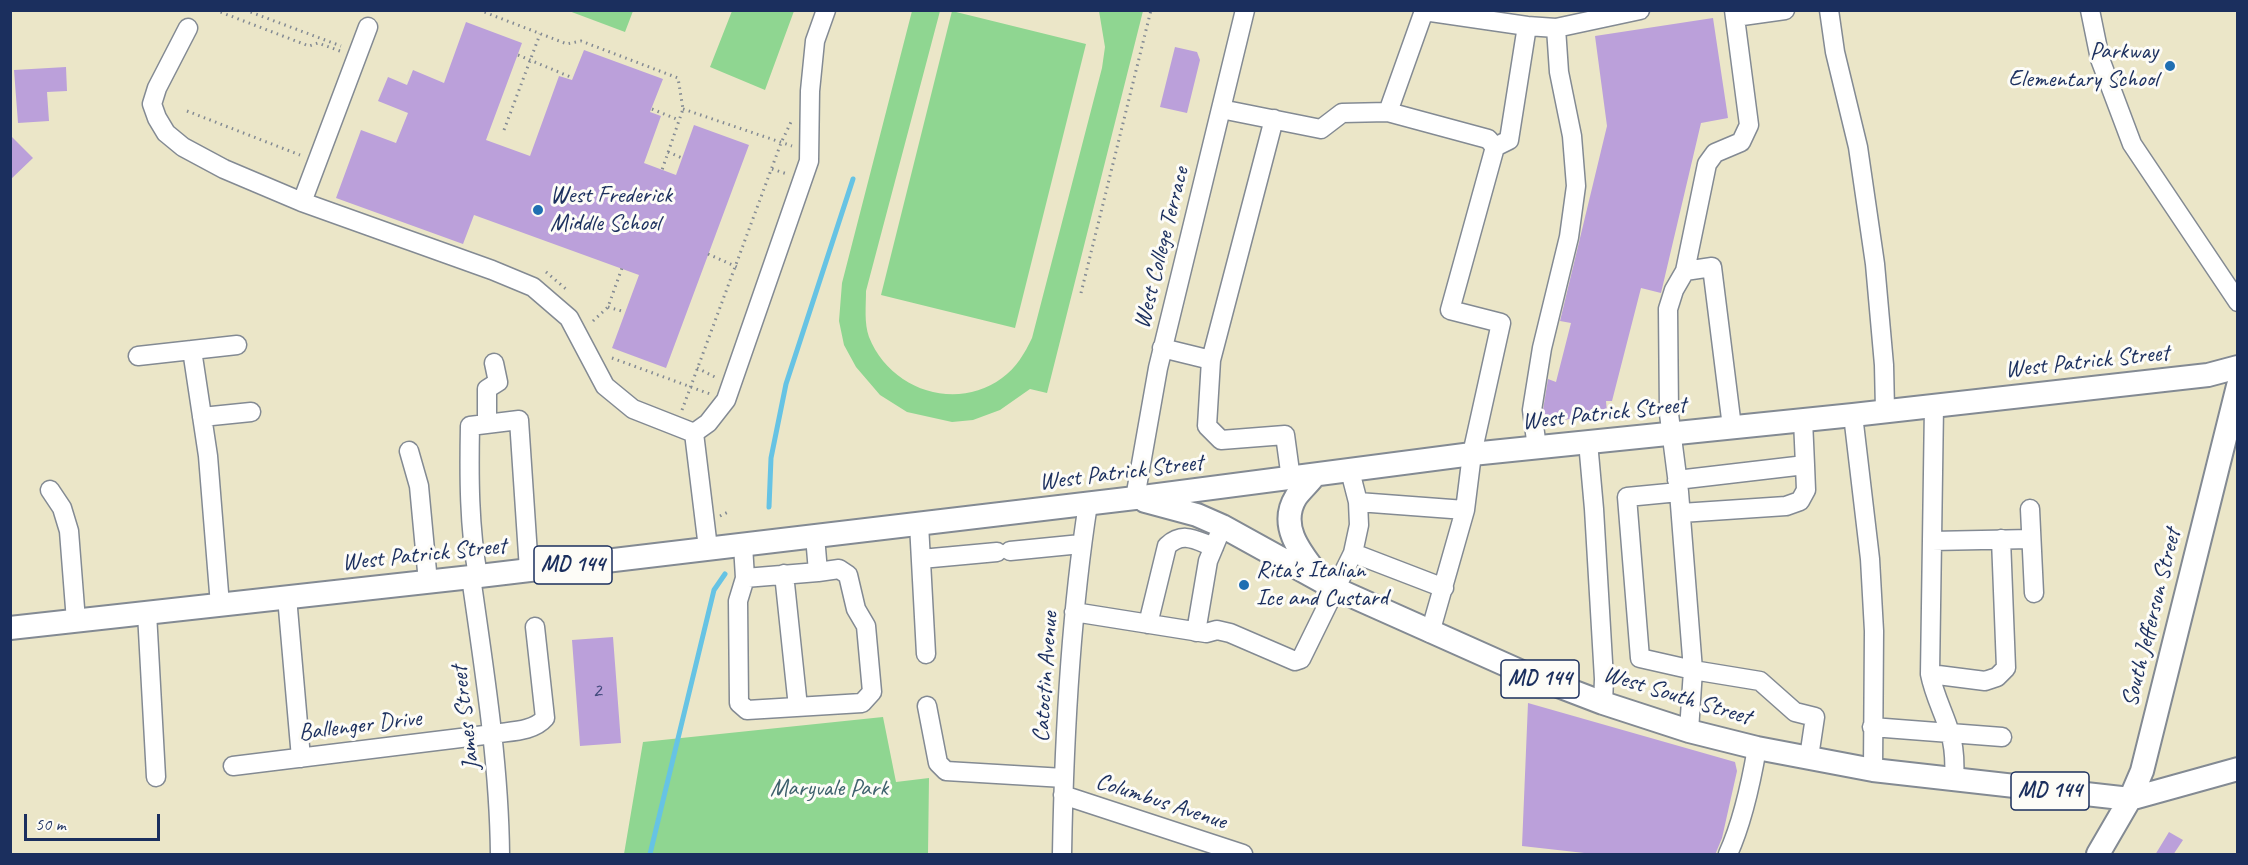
<!DOCTYPE html>
<html>
<head>
<meta charset="utf-8">
<style>
  body { margin:0 }
  #map { position:relative; width:2248px; height:865px; overflow:hidden; background:#ebe6c8; font-family:Caveat,sans-serif }
  canvas { display:block }
  .frame { position:absolute; inset:0; border:12px solid #1b2f5e; pointer-events:none }
  .scale { position:absolute; left:24px; top:814px; width:136px; height:27px; box-sizing:border-box; border:3px solid #1b2f5e; border-top:0; padding-left:8px; font-size:18px; line-height:21px; white-space:nowrap; color:#1b2f5e; -webkit-text-stroke:4px #fdfcf7; paint-order:stroke }
</style>
</head>
<body>
<div id="map">
<canvas width="2248" height="865"></canvas>
<div class="frame"></div>
<div class="scale">50 m</div>
</div>
<script>
const ctx = document.querySelector('canvas').getContext('2d');
ctx.lineJoin = 'round';
function paint(path, color) {
  ctx.fillStyle = color;
  ctx.fill(path, 'evenodd');
}
function trace(path, color, width, dash) {
  ctx.strokeStyle = color;
  ctx.lineWidth = width;
  ctx.lineCap = dash ? 'butt' : 'round';
  ctx.setLineDash(dash || []);
  ctx.stroke(path);
}
function write(font, color, halo, rows, align = 'center') {
  ctx.font = font + ' Caveat,sans-serif';
  ctx.lineWidth = 6;
  ctx.setLineDash([]);
  ctx.textBaseline = 'middle';
  ctx.strokeStyle = halo;
  ctx.fillStyle = color;
  for (const [text, x, y, turn = 0] of rows) {
    ctx.save();
    ctx.translate(x, y);
    ctx.rotate((+turn || 0) * Math.PI / 180);
    ctx.textAlign = isNaN(turn) ? turn : align;
    if (halo) ctx.strokeText(text, 0, 0);
    ctx.fillText(text, 0, 0);
    ctx.restore();
  }
}
paint(new Path2D(`
  M 569,11 L 633,11 L 625,32 Z
  M 732,11 L 794,11 L 765,90 L 710,67 Z
  M 912,11 L 940,11 L 866,291 C 866,306 864,323 869,337 C 890,390 956,412 1002,378 C 1016,368 1025,353 1032,338 L 1102,68 L 1105,47 L 1099,11 L 1143,11 L 1047,393 L 1030,389 L 1000,410 L 973,420 L 952,422 L 907,412 L 880,395 L 856,367 L 844,345 L 839,321 L 842,283 Z
  M 952,11 L 1086,44 L 1015,328 L 881,295 Z
  M 883,717 L 896,782 L 929,778 L 928,854 L 624,854 L 643,742 Z`), '#8fd691');
trace(new Path2D(`
  M 769,507 L 771,458 L 786,384 L 853,179
  M 650,854 L 714,590 L 725,574`), '#66c3e4', 5);
paint(new Path2D(`
  M 1713,18 L 1728,118 L 1701,123 L 1661,293 L 1641,288 L 1612,401 L 1606,401 L 1607,413 L 1545,423 L 1543,410 L 1548,379 L 1556,382 L 1571,323 L 1560,321 L 1607,126 L 1595,36 Z
  M 466,22 L 522,43 L 486,140 L 530,156 L 559,76 L 572,80 L 584,50 L 663,79 L 650,112 L 661,116 L 644,163 L 676,175 L 694,125 L 749,145 L 666,368 L 612,348 L 639,275 L 474,215 L 463,244 L 336,198 L 361,130 L 396,143 L 408,113 L 378,101 L 388,77 L 407,85 L 413,70 L 444,83 Z
  M 1175,47 L 1197,52 L 1200,60 L 1187,113 L 1160,107 Z
  M 66,67 L 67,91 L 47,92 L 49,121 L 18,123 L 14,70 Z
  M 10,135 L 33,158 L 10,180 Z
  M 613,637 L 621,743 L 580,746 L 572,640 Z
  M 1528,703 L 1735,762 L 1737,771 L 1722,838 L 1715,855 L 1602,855 L 1522,846 Z
  M 2169,832 L 2183,840 L 2173,855 L 2155,855 Z`), '#bba0da');
const minor = new Path2D(`
  M 1829,10 L 1835,52 L 1858,147 L 1875,264 L 1884,365 L 1885,410
  M 2090,10 L 2100,59 L 2132,144 L 2238,302
  M 1735,17 L 1785,10
  M 188,28 L 157,88 L 152,104 L 157,118 L 166,133 L 183,147 L 224,169 L 302,202 L 492,270 L 533,287 L 569,318 L 605,386 L 633,409 L 694,433
  M 1221,109 L 1321,129 L 1342,113 L 1388,112 L 1424,11 L 1527,26 L 1556,28
  M 1388,112 L 1488,139 L 1495,147 L 1450,310 L 1501,323 L 1472,454 L 1465,510 L 1430,633
  M 1495,147 L 1509,140 L 1527,26
  M 302,202 L 368,27
  M 1685,271 L 1707,164 L 1715,153 L 1741,142 L 1749,125 L 1734,10
  M 1162,348 L 1211,360 L 1274,119
  M 138,356 L 192,350
  M 1211,360 L 1207,426 L 1221,440 L 1285,435 L 1291,479
  M 1934,406 L 1930,674 C 1934,695 1944,713 1950,733 C 1955,749 1955,764 1954,780
  M 1853,415 L 1870,559 L 1874,631 L 1873,770
  M 202,417 L 251,412
  M 487,424 L 487,389 L 498,382 L 494,363
  M 694,433 L 708,423 L 726,400 L 809,161 L 810,91 L 815,41 L 826,10
  M 694,433 L 708,548
  M 1588,442 L 1594,509 L 1604,679 L 1603,703
  M 1537,448 L 1532,410 L 1542,348 L 1569,237 L 1576,186 L 1572,136 L 1559,72 L 1556,28 L 1640,10
  M 409,451 L 419,486 L 428,582
  M 1350,471 L 1358,502 L 1465,510
  M 1677,480 L 1805,465 L 1803,420
  M 50,490 L 62,508 L 69,531 L 76,621
  M 1679,492 L 1627,497 L 1640,658 L 1693,670 L 1760,681 L 1795,712 L 1815,717 L 1809,757
  M 1135,498 L 1158,368 L 1245,10
  M 2030,509 L 2034,593
  M 1681,513 L 1786,506 L 1800,501 L 1806,490 L 1805,465
  M 919,524 L 926,654
  M 1932,541 L 2031,539
  M 743,545 L 745,578 L 818,572 L 815,536
  M 1010,551 L 1081,544
  M 1353,553 L 1444,588
  M 921,559 L 997,552
  M 784,574 L 798,707
  M 478,576 C 469,527 469,476 470,426 L 519,420 L 529,570
  M 471,577 C 484,669 499,761 500,854
  M 745,578 L 738,601 L 739,703 L 747,710 L 862,703 L 872,692 L 866,626 L 856,609 L 848,575 L 839,569 L 818,572
  M 287,597 L 301,758
  M 220,605 L 208,456 L 192,350 L 237,345
  M 1074,612 L 1206,633 L 1217,630 L 1230,633 L 1295,661 L 1301,659 L 1353,553 L 1359,525 L 1358,502
  M 147,613 L 156,777
  M 1148,624 L 1167,546 C 1183,531 1195,540 1214,547
  M 1196,632 L 1208,561 L 1218,537
  M 1930,674 L 1985,681 L 1997,677 L 2006,668 L 2001,539
  M 927,706 L 938,763 L 946,771 L 1064,778
  M 1872,727 L 2002,737
  M 1689,731 L 1693,670 L 1679,492 L 1669,414 L 1668,309 L 1674,290 L 1685,271 L 1712,267 L 1732,427
  M 233,766 L 493,734 C 510,731 533,732 545,718 L 535,627
  M 1063,795 L 1243,854
  M 1062,854 C 1064,738 1070,619 1088,504
  M 1728,854 C 1743,821 1751,783 1757,748`);
const major = new Path2D(`
  M 1315,475 C 1309,483 1301,490 1296,497 C 1278,526 1301,553 1318,575
  M 1145,501 L 1197,515 L 1222,526 L 1336,589 L 1522,672 L 1603,703 L 1689,731 L 1757,748 L 1873,770 L 2130,799 L 2238,769
  M 10,628 L 471,577 L 1135,498 L 1472,454 L 1853,415 L 2208,375 L 2238,367
  M 2098,854 L 2130,799 L 2142,771 L 2238,386`);
trace(minor, '#838a93', 21);
trace(major, '#838a93', 26);
trace(new Path2D(`
  M 215,10 L 309,46 L 318,43 L 340,51
  M 245,10 L 341,46
  M 479,10 L 567,44 L 581,41 L 678,78 L 683,109 L 662,170
  M 518,55 L 573,78
  M 652,109 L 679,120
  M 683,109 L 792,146
  M 187,111 L 300,155
  M 504,130 L 540,34
  M 668,152 L 682,158
  M 772,169 L 787,174
  M 708,254 L 737,267
  M 546,272 L 566,289
  M 1081,293 L 1151,10
  M 608,307 L 625,312
  M 593,321 L 608,307 L 622,268
  M 612,358 L 710,394
  M 697,368 L 715,377
  M 682,410 L 781,143 L 791,122
  M 720,516 L 730,511`), '#838a93', 3, [1.5, 4.5]);
trace(minor, '#fff', 18);
trace(major, '#fff', 22);
for (const [x, y, r, color] of [
  [2170,66,6,"#1f6fb2"],
  [538,210,6,"#1f6fb2"],
  [1244,585,6,"#1f6fb2"]
]) {
  const dot = new Path2D();
  dot.arc(x, y, r, 0, 2 * Math.PI);
  ctx.fillStyle = color;
  ctx.fill(dot);
  trace(dot, '#fdfcf7', 2);
}
write('21px', '#434b7d', null, [
  ["2",597,691]
]);
for (const [x, y, w] of [
  [573,565,78],
  [1540,679,78],
  [2050,791,78]
]) {
  const box = new Path2D();
  box.roundRect(x - w / 2, y - 19, w, 38, 4.5);
  ctx.fillStyle = '#fdfcf7';
  ctx.fill(box);
  trace(box, '#1b2f5e', 1.5);
}
write('bold 22px', '#1b2f5e', null, [
  ["MD 144",573,565],
  ["MD 144",1540,679],
  ["MD 144",2050,791]
]);
write('24px', '#1b2f5e', '#fdfcf7', [
  ["Parkway",2158,52,"right"],
  ["Elementary School",2158,80,"right"],
  ["West Frederick",550,196],
  ["Middle School",550,224],
  ["Rita's Italian",1256,571],
  ["Ice and Custard",1256,599]
], 'left');
write('24px', '#1b2f5e', '#fdfcf7', [
  ["West College Terrace",1162,248,-76],
  ["West Patrick Street",2087,362,-6],
  ["West Patrick Street",1604,414,-6],
  ["West Patrick Street",1121,473,-7],
  ["West Patrick Street",424,555,-6],
  ["South Jefferson Street",2152,618,-76],
  ["Catoctin Avenue",1046,677,-86],
  ["West South Street",1677,696,17],
  ["James Street",466,718,-97],
  ["Ballenger Drive",360,726,-7],
  ["Columbus Avenue",1161,802,18]
]);
write('24px', '#3e616d', '#fdfcf7', [
  ["Maryvale Park",829,789]
]);
</script>
</body>
</html>
